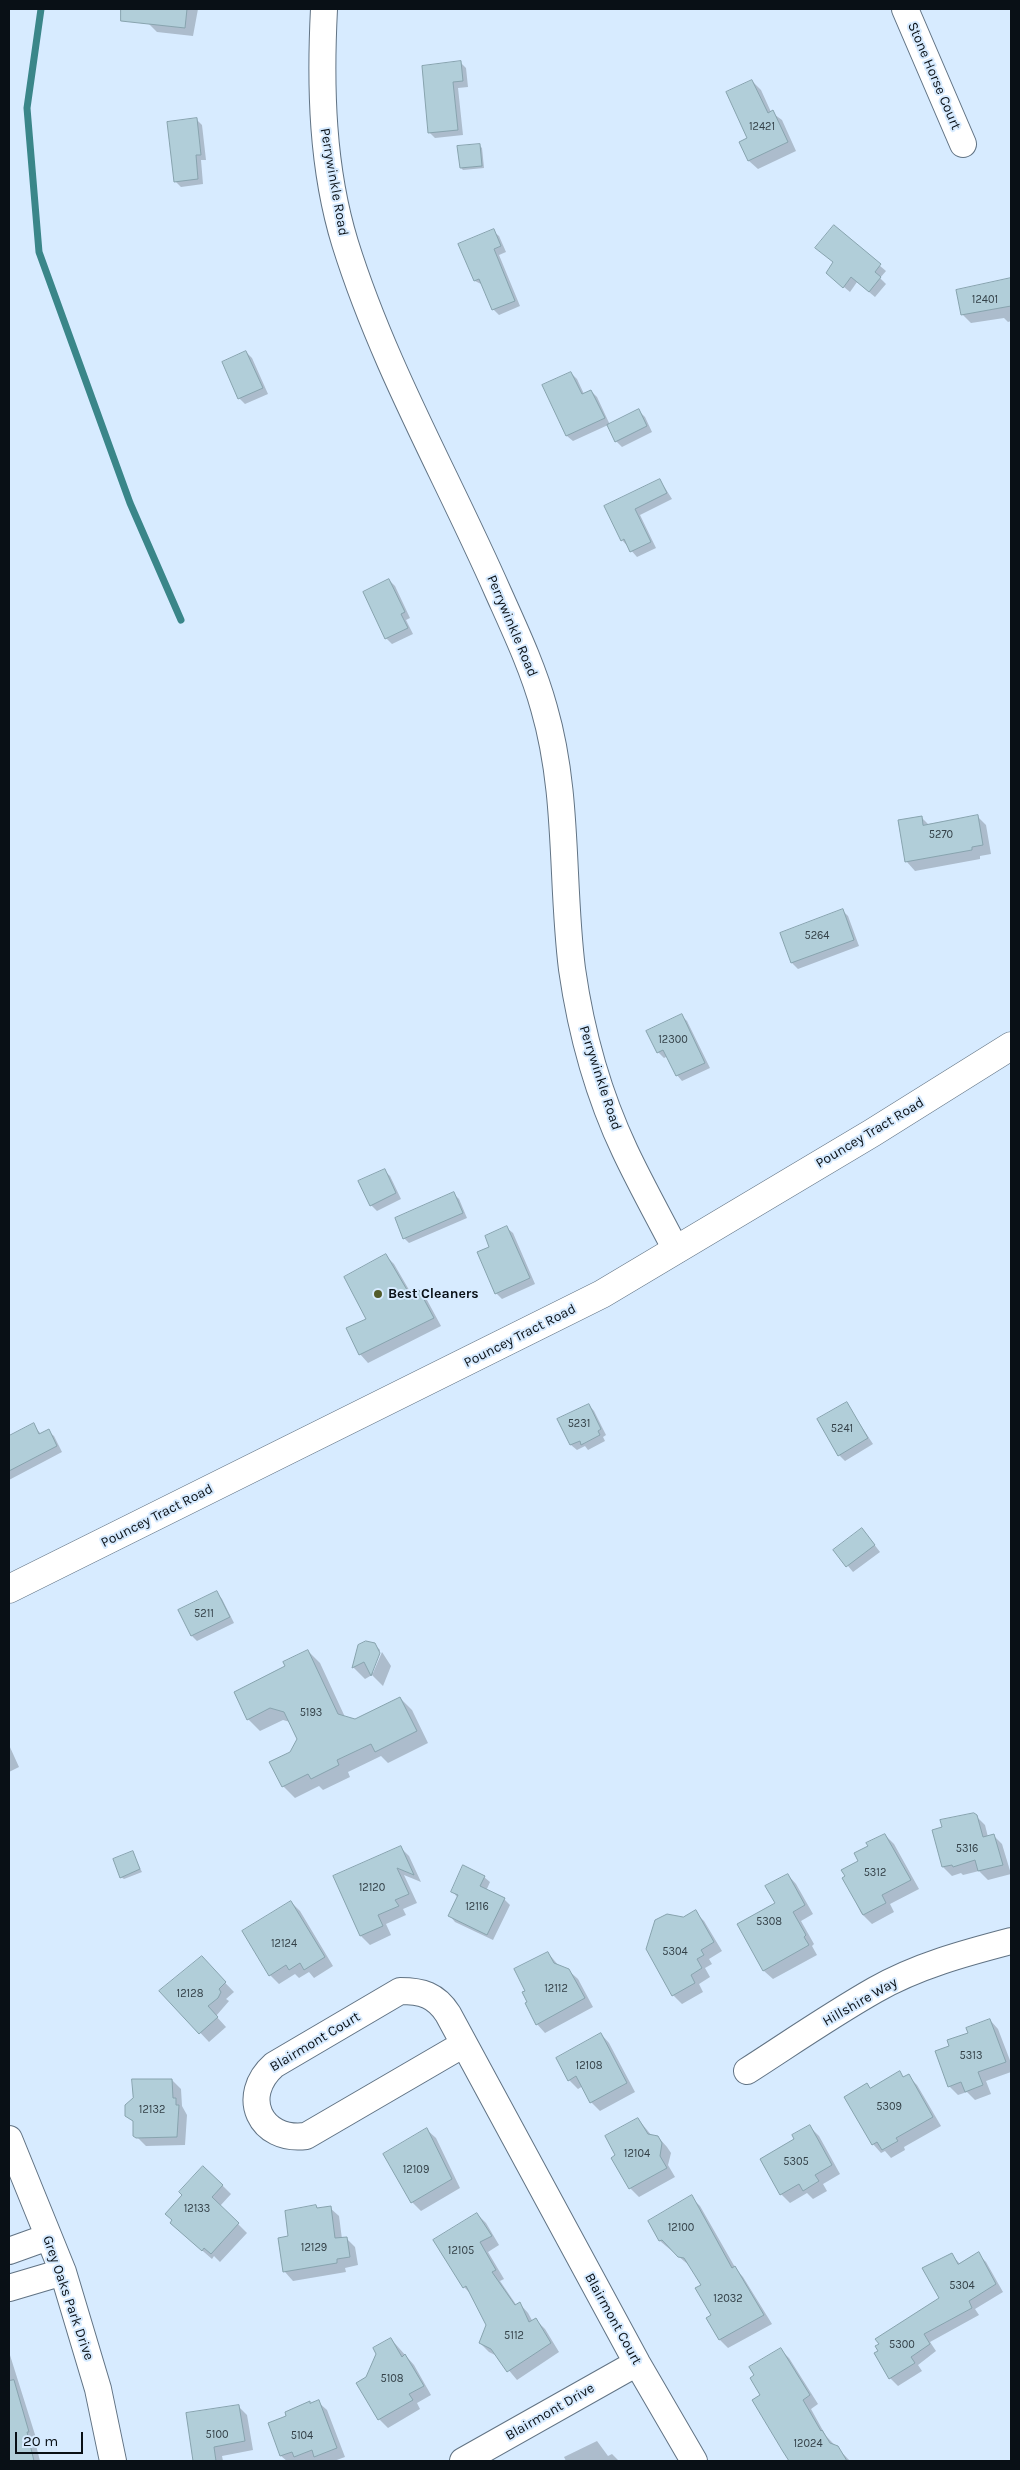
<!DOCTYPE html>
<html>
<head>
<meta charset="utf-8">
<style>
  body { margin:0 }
  #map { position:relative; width:1020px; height:2470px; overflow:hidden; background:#d7ebff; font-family:Karla,sans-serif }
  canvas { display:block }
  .frame { position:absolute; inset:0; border:10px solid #091016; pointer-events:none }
  .scale { position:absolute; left:15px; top:2432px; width:68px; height:22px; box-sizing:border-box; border:2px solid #091016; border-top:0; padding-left:6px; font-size:15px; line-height:18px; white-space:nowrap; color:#091016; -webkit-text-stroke:4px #d7ebff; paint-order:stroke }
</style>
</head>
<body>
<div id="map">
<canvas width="1020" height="2470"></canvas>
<div class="frame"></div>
<div class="scale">20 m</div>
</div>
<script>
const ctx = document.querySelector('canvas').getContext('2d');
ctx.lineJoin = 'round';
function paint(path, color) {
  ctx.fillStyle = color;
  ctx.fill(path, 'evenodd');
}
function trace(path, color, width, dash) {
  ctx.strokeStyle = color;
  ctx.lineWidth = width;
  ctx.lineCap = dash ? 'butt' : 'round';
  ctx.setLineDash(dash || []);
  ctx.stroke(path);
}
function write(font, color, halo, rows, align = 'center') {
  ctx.font = font + ' Karla,sans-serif';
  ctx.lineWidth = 4;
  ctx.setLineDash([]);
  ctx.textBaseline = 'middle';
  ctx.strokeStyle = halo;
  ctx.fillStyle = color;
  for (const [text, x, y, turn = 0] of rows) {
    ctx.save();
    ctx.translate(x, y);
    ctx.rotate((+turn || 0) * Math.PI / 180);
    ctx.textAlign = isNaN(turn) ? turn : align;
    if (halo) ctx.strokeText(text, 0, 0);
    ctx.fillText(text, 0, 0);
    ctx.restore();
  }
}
paint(new Path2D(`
  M 150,9 L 198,9 L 193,36 L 157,32 L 148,23 Z
  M 461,63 L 466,68 L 468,87 L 458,88 L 463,135 L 435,138 L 429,132 Z
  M 752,81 L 761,90 L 771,112 L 782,120 L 796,151 L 758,169 L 749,161 L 741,142 L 749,138 Z
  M 196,119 L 202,125 L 206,160 L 201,160 L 203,184 L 181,187 L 175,181 Z
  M 479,145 L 482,148 L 484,168 L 463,170 L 461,168 Z
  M 834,227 L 886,271 L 880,278 L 886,284 L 875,297 L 857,282 L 850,292 L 833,278 Z
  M 493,231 L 499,236 L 506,252 L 499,255 L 520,306 L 499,315 L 493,309 L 483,285 L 475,281 Z
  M 1011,281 L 1011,321 L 1008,322 L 1004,318 L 971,323 L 962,314 L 957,291 Z
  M 246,352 L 252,358 L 268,394 L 245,404 L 239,398 Z
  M 571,373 L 577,379 L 584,394 L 591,391 L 597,397 L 610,425 L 639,411 L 645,417 L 652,432 L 622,447 L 616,441 L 608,425 L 573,441 L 567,436 L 544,386 Z
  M 660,480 L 672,499 L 640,515 L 656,548 L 637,557 L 622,540 L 605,507 Z
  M 389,580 L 395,586 L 410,618 L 406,620 L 413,634 L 392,644 L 386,638 Z
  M 977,816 L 986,825 L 991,854 L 980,856 L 980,859 L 915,871 L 907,862 L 899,821 L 921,817 L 929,825 Z
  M 843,911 L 848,916 L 859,946 L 798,969 L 792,963 L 781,933 Z
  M 682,1016 L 687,1021 L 710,1068 L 682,1081 L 677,1075 L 668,1056 L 664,1058 L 658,1052 Z
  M 384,1170 L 390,1176 L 401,1199 L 377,1211 L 371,1205 Z
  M 454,1194 L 459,1199 L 467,1218 L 409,1243 L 404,1238 Z
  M 507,1228 L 513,1233 L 535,1284 L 502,1299 L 496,1293 L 491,1247 Z
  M 386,1256 L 394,1264 L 412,1295 L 419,1292 L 427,1300 L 441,1326 L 368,1363 L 360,1354 Z
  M 846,1403 L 873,1444 L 845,1461 L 839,1455 Z
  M 589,1405 L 594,1411 L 606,1435 L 603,1437 L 605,1441 L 588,1450 L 585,1446 L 577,1450 L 571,1445 L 559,1420 Z
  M 33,1425 L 41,1434 L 48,1431 L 54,1436 L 62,1452 L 9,1480 L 9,1437 Z
  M 867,1535 L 880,1552 L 853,1572 L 835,1550 Z
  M 217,1593 L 222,1599 L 234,1623 L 197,1641 L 192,1636 Z
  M 374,1644 L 380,1650 L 371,1671 L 373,1673 L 382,1652 L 391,1666 L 383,1686 L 372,1675 L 365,1679 L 353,1667 Z
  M 308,1651 L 320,1663 L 345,1717 L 355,1720 L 400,1698 L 412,1710 L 428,1743 L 388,1763 L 381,1756 L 348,1772 L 350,1777 L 323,1790 L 319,1786 L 295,1798 L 283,1786 L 290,1753 L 298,1739 L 290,1722 L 283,1720 L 260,1731 L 248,1719 L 287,1667 Z
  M 9,1745 L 19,1767 L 9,1772 Z
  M 974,1814 L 985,1825 L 988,1837 L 993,1835 L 1002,1844 L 1011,1874 L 988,1880 L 979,1871 L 963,1875 L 961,1873 L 952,1876 L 943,1867 L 943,1828 Z
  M 885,1835 L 894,1844 L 919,1889 L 890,1904 L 894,1912 L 872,1924 L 861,1913 L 844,1878 Z
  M 400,1847 L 409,1856 L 421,1882 L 404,1875 L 417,1903 L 403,1909 L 406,1915 L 386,1924 L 391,1935 L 370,1945 L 361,1936 L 335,1877 Z
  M 132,1853 L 142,1872 L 124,1879 L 121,1877 Z
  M 788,1875 L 796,1884 L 813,1914 L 801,1921 L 814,1944 L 812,1946 L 817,1955 L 773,1979 L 764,1971 L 739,1924 L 776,1903 Z
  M 484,1877 L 490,1882 L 486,1891 L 504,1899 L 510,1905 L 493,1940 L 455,1922 L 450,1916 L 458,1898 L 452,1891 Z
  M 291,1902 L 300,1911 L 333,1966 L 314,1978 L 309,1972 L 299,1978 L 295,1974 L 279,1984 L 270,1975 L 244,1931 Z
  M 695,1912 L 704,1921 L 722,1951 L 709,1959 L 712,1964 L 705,1968 L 710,1977 L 699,1984 L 703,1992 L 682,2004 L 673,1995 L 683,1919 Z
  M 548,1953 L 559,1966 L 568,1970 L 578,1979 L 593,2007 L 545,2033 L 537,2024 L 529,2002 Z
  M 210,1967 L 234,1992 L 226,1999 L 229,2001 L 216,2016 L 226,2027 L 209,2042 L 161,1991 Z
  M 990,2020 L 998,2029 L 1011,2063 L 1011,2072 L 986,2081 L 991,2094 L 975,2100 L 967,2092 L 958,2095 L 949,2086 L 936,2052 L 951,2047 Z
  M 601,2034 L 609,2043 L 635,2092 L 600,2111 L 591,2102 L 583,2086 L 578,2089 L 569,2080 Z
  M 899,2073 L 904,2078 L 908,2076 L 917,2085 L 941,2126 L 904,2147 L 905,2150 L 891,2158 L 885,2151 L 881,2153 L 873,2144 L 871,2089 Z
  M 172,2080 L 181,2089 L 182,2106 L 187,2115 L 185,2145 L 146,2146 L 135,2135 L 135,2123 L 127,2116 Z
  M 638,2119 L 652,2136 L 658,2137 L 667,2147 L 671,2153 L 668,2165 L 675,2177 L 639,2197 L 630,2188 L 617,2156 Z
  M 810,2127 L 819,2136 L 840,2174 L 823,2184 L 827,2191 L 813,2199 L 807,2193 L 790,2203 L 781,2194 L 796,2139 Z
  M 427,2130 L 436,2138 L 460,2188 L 421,2211 L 412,2202 Z
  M 222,2185 L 231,2194 L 220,2206 L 247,2233 L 220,2262 L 214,2256 L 212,2259 L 181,2232 Z
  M 691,2197 L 700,2206 L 736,2269 L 743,2277 L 772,2324 L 728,2348 L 720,2340 L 702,2286 L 690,2266 L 660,2241 L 649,2222 Z
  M 316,2206 L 318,2209 L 330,2208 L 339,2216 L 342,2239 L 346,2238 L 355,2247 L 358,2265 L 345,2268 L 346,2272 L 293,2281 L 285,2272 L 279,2239 L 290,2237 Z
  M 477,2214 L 486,2223 L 499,2245 L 488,2252 L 504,2279 L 500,2281 L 517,2306 L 520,2304 L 528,2313 L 533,2322 L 536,2320 L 545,2329 L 559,2352 L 517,2380 L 497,2356 L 489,2352 L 480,2343 L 487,2325 L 471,2294 L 464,2287 Z
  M 951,2254 L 960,2264 L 978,2254 L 986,2262 L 1003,2292 L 975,2309 L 979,2315 L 930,2342 L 936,2351 L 918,2365 L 922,2371 L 898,2386 L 890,2378 L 941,2299 Z
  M 391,2339 L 414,2365 L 431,2395 L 417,2403 L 420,2409 L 388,2428 L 379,2419 L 367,2378 Z
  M 780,2349 L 789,2358 L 818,2404 L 811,2409 L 826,2436 L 850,2461 L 791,2461 L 754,2400 L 762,2395 Z
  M 9,2352 L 37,2441 L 35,2441 L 40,2461 L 9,2461 Z
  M 318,2402 L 327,2410 L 345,2457 L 334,2461 L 319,2460 L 287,2461 L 281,2456 L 269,2424 Z
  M 238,2406 L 247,2415 L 253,2450 L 222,2456 L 223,2461 L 194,2461 L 187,2414 Z
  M 597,2441 L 608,2456 L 612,2454 L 619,2461 L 566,2461 L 564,2457 Z`), '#0003');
trace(new Path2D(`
  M 41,9 L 27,108 L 39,252 L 130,503 L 181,620`), '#3a8689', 7);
const building = new Path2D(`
  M 121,9 L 187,9 L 185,28 L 121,21 Z
  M 461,61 L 463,81 L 453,82 L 458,130 L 428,133 L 422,66 Z
  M 752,80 L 768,113 L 773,110 L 788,142 L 748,161 L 739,142 L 747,138 L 726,92 Z
  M 197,118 L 201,155 L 196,155 L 198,179 L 174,182 L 167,122 Z
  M 480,144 L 482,166 L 460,168 L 457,146 Z
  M 834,225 L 881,264 L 875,272 L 881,277 L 869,292 L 851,277 L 843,288 L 826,273 L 833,262 L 815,248 Z
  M 494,229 L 501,246 L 494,249 L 515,301 L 492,310 L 479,279 L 474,281 L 458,244 Z
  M 1011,278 L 1011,306 L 961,315 L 956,290 Z
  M 246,351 L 263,388 L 238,399 L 222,362 Z
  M 571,372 L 582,394 L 591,390 L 605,418 L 566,436 L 542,385 Z
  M 639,409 L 647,426 L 615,442 L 607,425 Z
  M 660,479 L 667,493 L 635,509 L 651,542 L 630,552 L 624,539 L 621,541 L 604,506 Z
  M 389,579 L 405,612 L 401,614 L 408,628 L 385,639 L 363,592 Z
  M 978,815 L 983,845 L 972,847 L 972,850 L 905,862 L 898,820 L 922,816 L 923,825 Z
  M 843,909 L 854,940 L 791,963 L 780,933 Z
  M 682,1014 L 705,1063 L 676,1076 L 663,1050 L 657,1053 L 646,1031 Z
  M 385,1169 L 396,1193 L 370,1206 L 358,1181 Z
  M 454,1192 L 463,1213 L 403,1239 L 395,1218 Z
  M 507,1226 L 530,1278 L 495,1294 L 477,1252 L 489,1247 L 485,1236 Z
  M 386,1254 L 410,1295 L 419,1290 L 434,1318 L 359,1355 L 346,1328 L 366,1319 L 344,1277 Z
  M 847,1402 L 868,1438 L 838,1456 L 817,1419 Z
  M 589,1404 L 601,1429 L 598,1431 L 600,1435 L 581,1445 L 580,1441 L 570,1445 L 557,1419 Z
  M 34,1423 L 39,1434 L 49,1429 L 57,1446 L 9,1471 L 9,1436 Z
  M 862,1528 L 875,1545 L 846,1567 L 833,1550 Z
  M 217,1591 L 230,1617 L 191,1636 L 178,1610 Z
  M 366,1641 L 375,1643 L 380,1653 L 371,1676 L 364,1662 L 352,1668 L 358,1645 Z
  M 308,1650 L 338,1714 L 355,1719 L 400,1697 L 417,1731 L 375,1752 L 371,1744 L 337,1760 L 339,1765 L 311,1779 L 308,1774 L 282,1787 L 269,1762 L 290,1752 L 297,1739 L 284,1712 L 270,1708 L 247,1720 L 234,1692 L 285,1666 L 283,1662 Z
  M 974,1813 L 977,1815 L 983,1837 L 994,1834 L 1003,1865 L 978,1871 L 975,1860 L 953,1867 L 952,1865 L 942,1867 L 932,1830 L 942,1827 L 940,1820 Z
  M 885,1834 L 911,1880 L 882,1895 L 886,1903 L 863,1915 L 842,1878 L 845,1876 L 841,1870 L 858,1861 L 854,1853 L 868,1846 L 866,1843 Z
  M 401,1846 L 414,1875 L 397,1868 L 409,1894 L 395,1900 L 399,1906 L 378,1915 L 383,1926 L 360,1936 L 333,1876 Z
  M 133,1851 L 140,1869 L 120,1878 L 113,1859 Z
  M 463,1865 L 485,1876 L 480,1886 L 505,1898 L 487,1935 L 448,1916 L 458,1895 L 451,1892 Z
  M 788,1874 L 805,1905 L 793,1912 L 806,1935 L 804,1937 L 809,1945 L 763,1971 L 737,1924 L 775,1903 L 765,1886 Z
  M 291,1901 L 325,1957 L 304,1970 L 300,1963 L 289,1970 L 286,1965 L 269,1976 L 242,1931 Z
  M 696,1910 L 714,1942 L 701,1950 L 704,1955 L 697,1959 L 702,1968 L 691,1975 L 695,1983 L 672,1996 L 646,1949 L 655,1920 L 667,1914 L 683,1917 Z
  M 548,1952 L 554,1963 L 569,1969 L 585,1998 L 536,2025 L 525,2003 L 527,2002 L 522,1992 L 525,1991 L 514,1969 Z
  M 202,1956 L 226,1982 L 219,1989 L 221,1992 L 218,1998 L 208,2006 L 218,2017 L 199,2034 L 159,1991 Z
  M 990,2019 L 1006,2062 L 978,2072 L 983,2085 L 965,2092 L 961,2082 L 948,2087 L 935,2051 L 949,2046 L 947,2040 L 968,2033 L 966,2028 Z
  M 601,2033 L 627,2083 L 590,2103 L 576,2076 L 568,2081 L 556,2058 Z
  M 900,2071 L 903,2077 L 909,2074 L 933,2117 L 896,2138 L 898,2141 L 882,2150 L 877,2142 L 872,2145 L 844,2097 L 867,2083 L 870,2088 Z
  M 132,2079 L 172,2079 L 173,2098 L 176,2098 L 176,2105 L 179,2105 L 177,2137 L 136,2138 L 133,2136 L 133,2121 L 125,2116 L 125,2105 L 133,2098 Z
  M 638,2118 L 648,2134 L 658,2136 L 662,2143 L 660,2156 L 667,2168 L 629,2189 L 611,2158 L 615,2155 L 605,2136 Z
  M 810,2125 L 832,2165 L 815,2175 L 819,2181 L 803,2191 L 799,2184 L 780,2195 L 760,2159 L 794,2139 L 792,2135 Z
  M 427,2128 L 452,2179 L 411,2203 L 383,2154 Z
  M 203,2166 L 223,2185 L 212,2197 L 239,2223 L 211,2254 L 204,2248 L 202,2251 L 170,2223 L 172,2220 L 165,2214 L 182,2195 L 179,2192 Z
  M 692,2195 L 732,2268 L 735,2266 L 764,2315 L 719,2340 L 706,2318 L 711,2315 L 695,2288 L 701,2285 L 684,2258 L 678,2257 L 662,2240 L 659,2241 L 648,2221 Z
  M 316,2205 L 317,2208 L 331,2206 L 335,2238 L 347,2237 L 350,2257 L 337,2259 L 337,2263 L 283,2272 L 278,2238 L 288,2236 L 285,2211 Z
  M 477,2213 L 492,2236 L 480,2242 L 496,2270 L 492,2272 L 515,2305 L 520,2302 L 529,2322 L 536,2318 L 551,2343 L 507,2372 L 491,2349 L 479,2343 L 486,2325 L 466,2286 L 463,2288 L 433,2240 Z
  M 979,2252 L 996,2284 L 969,2301 L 972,2308 L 924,2334 L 930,2344 L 911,2357 L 915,2363 L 889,2379 L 874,2353 L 878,2351 L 875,2346 L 879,2344 L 875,2339 L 939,2298 L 922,2268 L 952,2253 L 958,2264 Z
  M 391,2338 L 402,2357 L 405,2354 L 424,2386 L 409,2394 L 413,2400 L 378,2420 L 356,2383 L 366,2377 L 376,2354 L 373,2348 Z
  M 781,2348 L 810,2395 L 803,2400 L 821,2431 L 822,2430 L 830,2443 L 838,2446 L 847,2461 L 789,2461 L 782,2450 L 752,2400 L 760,2395 L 750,2378 L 754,2375 L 749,2367 Z
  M 14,2380 L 29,2432 L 27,2432 L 34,2461 L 9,2461 L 9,2381 Z
  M 319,2400 L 337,2448 L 314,2457 L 312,2450 L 294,2457 L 292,2452 L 280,2456 L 268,2423 L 286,2416 L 285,2412 L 310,2401 L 310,2403 Z
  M 239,2405 L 245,2441 L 214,2447 L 216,2461 L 193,2461 L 186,2413 Z`);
paint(building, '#b1ced9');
trace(building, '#87a3ae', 1);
const minor = new Path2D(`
  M 324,9 C 320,87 322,168 345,243 C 383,365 447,476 498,592 C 515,630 533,668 544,708 C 569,794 561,882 572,969 C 581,1032 598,1094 625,1151 C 641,1185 659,1217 676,1250
  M 905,9 L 963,144
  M 464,2044 L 306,2136 C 260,2142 239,2096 274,2065 L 400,1991 C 422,1991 436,1995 448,2014 L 637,2363 L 694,2461
  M 747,2071 C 789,2044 831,2015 875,1990 C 917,1966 965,1953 1011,1941
  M 9,2139 L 63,2272 L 98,2389 L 113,2461
  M 9,2251 L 48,2237
  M 9,2288 L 63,2272
  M 463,2461 L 637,2363`);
const major = new Path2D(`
  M 9,1589 L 602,1294 L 872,1133 L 1011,1046`);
trace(minor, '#617384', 28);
trace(major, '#617384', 29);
trace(minor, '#fff', 26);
trace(major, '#fff', 28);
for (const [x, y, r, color] of [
  [378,1294,5,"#525b2a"]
]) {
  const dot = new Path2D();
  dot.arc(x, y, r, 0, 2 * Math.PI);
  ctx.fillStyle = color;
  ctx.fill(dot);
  trace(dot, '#d7ebff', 2);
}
write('11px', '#334047', null, [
  ["12421",762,127],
  ["12401",985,300],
  ["5270",941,835],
  ["5264",817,936],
  ["12300",673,1040],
  ["5231",579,1424],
  ["5241",842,1429],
  ["5211",204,1614],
  ["5193",311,1713],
  ["5316",967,1849],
  ["5312",875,1873],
  ["12120",372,1888],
  ["12116",477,1907],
  ["5308",769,1922],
  ["12124",284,1944],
  ["5304",675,1952],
  ["12112",556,1989],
  ["12128",190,1994],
  ["5313",971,2056],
  ["12108",589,2066],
  ["5309",889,2107],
  ["12132",152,2110],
  ["12104",637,2154],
  ["5305",796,2162],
  ["12109",416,2170],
  ["12133",197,2209],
  ["12100",681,2228],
  ["12129",314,2248],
  ["12105",461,2251],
  ["5304",962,2286],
  ["12032",728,2299],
  ["5112",514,2336],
  ["5300",902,2345],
  ["5108",392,2379],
  ["5100",217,2435],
  ["5104",302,2436],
  ["12024",808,2444]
]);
write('14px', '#091016', '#d7ebff', [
  ["Stone Horse Court",934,76,67],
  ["Perrywinkle Road",334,182,80],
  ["Perrywinkle Road",512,626,67],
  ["Perrywinkle Road",600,1078,72],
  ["Pouncey Tract Road",870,1133,-31],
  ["Pouncey Tract Road",520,1336,-27],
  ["Pouncey Tract Road",157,1516,-27],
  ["Hillshire Way",860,2002,-30],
  ["Blairmont Court",315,2042,-31],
  ["Grey Oaks Park Drive",68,2298,71],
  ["Blairmont Court",613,2319,61],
  ["Blairmont Drive",550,2412,-30]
]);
write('bold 14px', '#091016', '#d7ebff', [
  ["Best Cleaners",388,1294]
], 'left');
</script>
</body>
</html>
